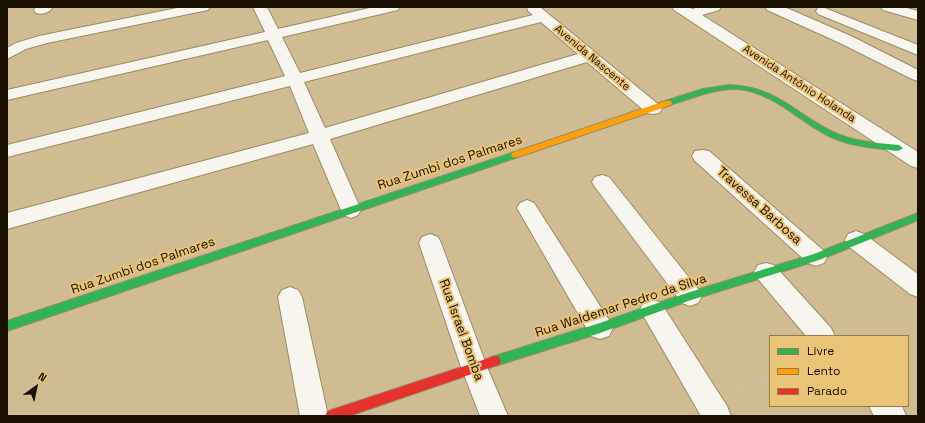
<!DOCTYPE html>
<html>
<head>
<meta charset="utf-8">
<style>
  body { margin:0 }
  #map { position:relative; width:925px; height:423px; overflow:hidden; background:#d0bc92; font-family:"Space Grotesk",sans-serif }
  canvas { display:block }
  .frame { position:absolute; inset:0; border:8px solid #1b1100; pointer-events:none }
  .legend { position:absolute; left:769px; top:335px; width:140px; height:72px; box-sizing:border-box; background:#eac478; border:1px solid #977c48; margin:0; padding:5px 7px; list-style:none; font-size:12px; color:#1b1100 }
  .legend li { display:flex; align-items:center; gap:8px; height:20px }
  .legend b { width:20px; border:1px solid #977c48 }
  .north { position:absolute; left:16px; top:367px; width:40px; height:40px; -webkit-text-stroke:3px #eac478; paint-order:stroke; rotate:33deg; font-size:11px; font-weight:700; line-height:16px; text-align:center; color:#1b1100 }
  .north::after { content:''; display:block; margin:auto; width:14px; height:18px; background:#1b1100; clip-path:polygon(50% 0,100% 100%,50% 72%,0 100%) }
</style>
</head>
<body>
<div id="map">
<canvas width="925" height="423"></canvas>
<div class="frame"></div>
<ul class="legend">
<li><b style="height:5px;background:#30b455"></b>Livre</li>
<li><b style="height:5px;background:#ff9f0a"></b>Lento</li>
<li><b style="height:5px;background:#e5322d"></b>Parado</li>
</ul>
<div class="north">N</div>
</div>
<script>
const ctx = document.querySelector('canvas').getContext('2d');
ctx.lineJoin = 'round';
function trace(path, color, width, dash) {
  ctx.strokeStyle = color;
  ctx.lineWidth = width;
  ctx.lineCap = dash ? 'butt' : 'round';
  ctx.setLineDash(dash || []);
  ctx.stroke(path);
}
function paint(path, color) {
  ctx.fillStyle = color;
  ctx.fill(path, 'evenodd');
}
function write(font, color, halo, rows, align = 'center') {
  ctx.font = font + ' "Space Grotesk",sans-serif';
  ctx.lineWidth = 4;
  ctx.setLineDash([]);
  ctx.textBaseline = 'middle';
  ctx.strokeStyle = halo;
  ctx.fillStyle = color;
  for (const [text, x, y, turn = 0] of rows) {
    ctx.save();
    ctx.translate(x, y);
    ctx.rotate((+turn || 0) * Math.PI / 180);
    ctx.textAlign = isNaN(turn) ? turn : align;
    if (halo) ctx.strokeText(text, 0, 0);
    ctx.fillText(text, 0, 0);
    ctx.restore();
  }
}
const street = new Path2D(`
  M 36,7 L 53,7 C 49,13 43,15 36,13 L 34,10 Z
  M 182,7 L 210,7 L 208,10 L 203,11 L 47,43 L 26,49 L 7,59 L 7,48 L 16,43 L 39,36 Z
  M 253,7 L 267,7 L 278,29 L 374,7 L 400,7 L 398,10 L 282,37 L 300,73 L 533,15 L 528,11 L 527,7 L 540,7 L 659,105 L 662,109 L 659,113 L 653,114 L 647,113 L 587,62 L 330,139 L 361,210 L 358,215 L 351,218 L 344,215 L 341,210 L 313,144 L 7,229 L 7,213 L 309,133 L 290,86 L 7,157 L 7,145 L 285,76 L 268,40 L 7,100 L 7,90 L 265,32 ZM 541,22 L 578,54 L 325,128 L 304,82 Z
  M 672,7 L 689,7 L 692,9 L 699,7 L 721,7 L 719,10 L 702,15 L 918,152 L 918,168 L 911,166 L 674,10 Z
  M 765,7 L 784,7 L 796,12 L 851,36 L 918,70 L 918,81 L 912,79 L 840,43 L 767,10 Z
  M 822,7 L 918,45 L 918,55 L 818,14 L 816,11 L 818,8 Z
  M 881,7 L 903,7 L 918,11 L 918,20 L 883,10 Z
  M 702,150 L 709,151 L 824,251 L 827,257 L 824,263 L 816,266 L 808,263 L 695,161 L 692,156 L 695,151 Z
  M 602,175 L 609,177 L 698,289 L 702,296 L 698,303 L 690,306 L 682,303 L 595,187 L 592,182 L 595,177 Z
  M 527,200 L 534,203 L 609,320 L 613,328 L 609,336 L 600,339 L 591,336 L 517,208 L 520,203 Z
  M 856,231 L 864,234 L 918,274 L 918,297 L 910,294 L 848,246 L 845,240 L 848,234 Z
  M 430,234 L 438,237 L 441,243 L 487,367 L 508,416 L 480,416 L 461,367 L 419,243 L 422,237 Z
  M 766,263 L 774,265 L 831,328 L 835,336 L 806,336 L 758,279 L 754,272 L 758,265 Z
  M 290,287 L 298,290 L 302,297 L 328,416 L 300,416 L 278,297 L 282,290 Z
  M 652,299 L 661,303 L 727,406 L 731,416 L 701,416 L 640,310 L 643,303 Z
  M 869,406 L 902,406 L 906,416 L 874,416 Z`);
const fast = new Path2D(`
  M 730,85 C 779,87 795,115 835,133 C 855,142 878,143 899,145 L 903,148 C 899,153 889,150 883,149 C 864,147 844,144 827,135 C 800,121 776,96 745,90 C 718,85 693,99 668,105 L 664,103 L 665,101 L 703,89 Z
  M 515,152 L 519,155 L 518,157 L 7,331 L 7,321 Z
  M 918,213 L 918,220 L 819,260 L 691,300 L 600,333 L 495,366 L 491,365 L 489,361 L 491,357 L 495,356 L 600,323 L 690,292 L 814,254 Z`);
const slow = new Path2D(`
  M 665,101 L 671,101 L 672,103 L 671,105 L 518,157 L 512,157 L 511,155 L 512,153 Z`);
const jam = new Path2D(`
  M 495,356 L 499,357 L 501,361 L 499,365 L 495,366 L 349,416 L 325,416 L 327,412 L 331,410 Z`);
trace(street, '#9b8b69', 2);
trace(fast, '#9b8b69', 2);
trace(slow, '#9b8b69', 2);
trace(jam, '#9b8b69', 2);
trace(new Path2D(`
  M 7,33 L 15,26 L 16,18`), '#c8c1b5', 2, [1.5, 2]);
trace(new Path2D(`
  M 731,393 L 770,378`), '#c8c1b5', 3, [2.5, 3.5]);
paint(street, '#f8f5ef');
paint(fast, '#30b455');
paint(slow, '#ff9f0a');
paint(jam, '#e5322d');
write('11px', '#1b1100', '#eac478', [
  ["Avenida Nascente",592,58,40],
  ["Avenida Antônio Holanda",799,84,33]
]);
write('13px', '#1b1100', '#eac478', [
  ["Rua Zumbi dos Palmares",450,163,-18],
  ["Travessa Barbosa",759,206,42],
  ["Rua Zumbi dos Palmares",143,266,-19],
  ["Rua Waldemar Pedro da Silva",621,306,-18],
  ["Rua Israel Bomba",461,330,70]
]);
</script>
</body>
</html>
